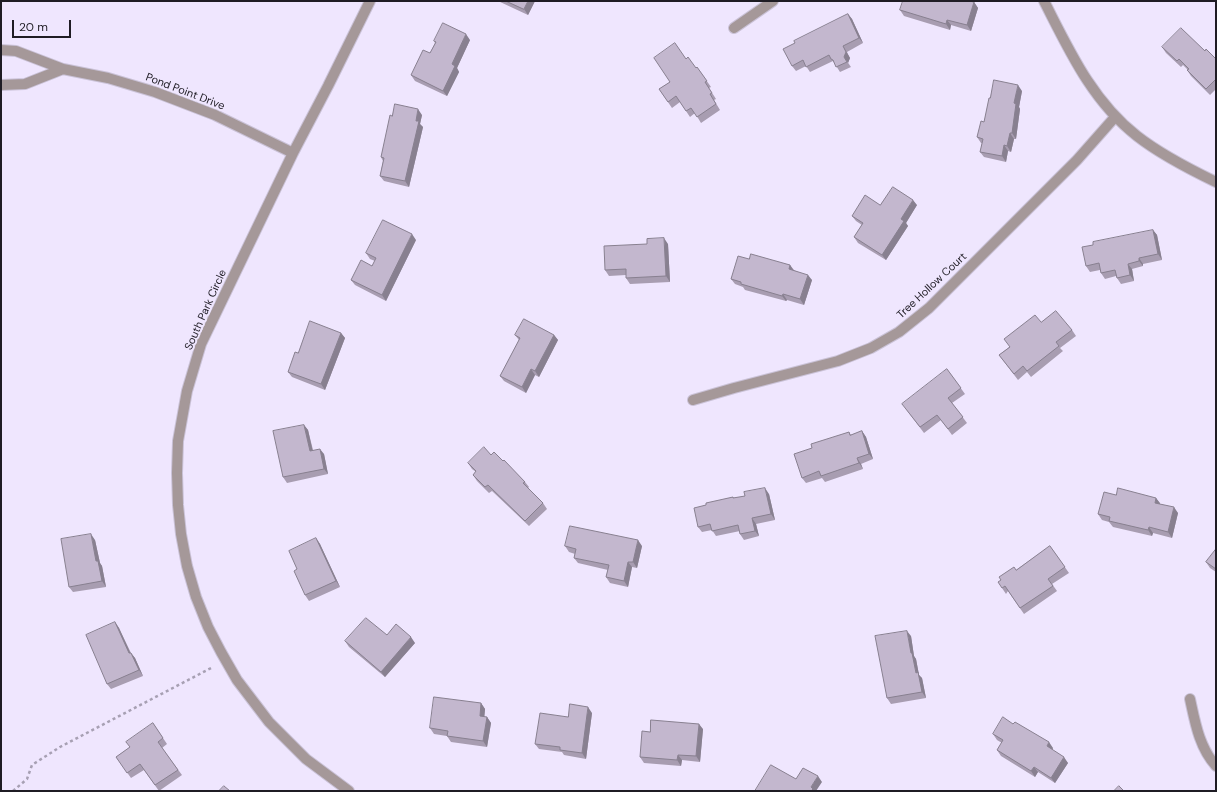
<!DOCTYPE html>
<html>
<head>
<meta charset="utf-8">
<style>
  body { margin:0 }
  #map { position:relative; width:1217px; height:792px; overflow:hidden; background:#efe6fe; font-family:"DM Sans",sans-serif }
  canvas { display:block }
  .frame { position:absolute; inset:0; border:2px solid #1f1c24; pointer-events:none }
  .scale { position:absolute; left:12px; top:20px; width:59px; height:18px; box-sizing:border-box; border:2px solid #1f1c24; border-top:0; padding-left:5px; font-size:12px; line-height:14px; white-space:nowrap; color:#1f1c24; -webkit-text-stroke:3px #efe6fe; paint-order:stroke }
</style>
</head>
<body>
<div id="map">
<canvas width="1217" height="792"></canvas>
<div class="frame"></div>
<div class="scale">20 m</div>
</div>
<script>
const ctx = document.querySelector('canvas').getContext('2d');
ctx.lineJoin = 'round';
function trace(path, color, width, dash) {
  ctx.strokeStyle = color;
  ctx.lineWidth = width;
  ctx.lineCap = dash ? 'butt' : 'round';
  ctx.setLineDash(dash || []);
  ctx.stroke(path);
}
function paint(path, color) {
  ctx.fillStyle = color;
  ctx.fill(path, 'evenodd');
}
function write(font, color, halo, rows, align = 'center') {
  ctx.font = font + ' "DM Sans",sans-serif';
  ctx.lineWidth = 4;
  ctx.setLineDash([]);
  ctx.textBaseline = 'middle';
  ctx.strokeStyle = halo;
  ctx.fillStyle = color;
  for (const [text, x, y, turn = 0] of rows) {
    ctx.save();
    ctx.translate(x, y);
    ctx.rotate((+turn || 0) * Math.PI / 180);
    ctx.textAlign = isNaN(turn) ? turn : align;
    if (halo) ctx.strokeText(text, 0, 0);
    ctx.fillText(text, 0, 0);
    ctx.restore();
  }
}
const minor = new Path2D(`
  M 1044,1 C 1069,50 1092,101 1137,136 C 1160,154 1189,169 1216,182
  M 734,28 L 773,1
  M 1,50 L 16,51 L 63,69 L 108,78 L 155,92 L 215,115 L 293,153
  M 1,85 L 25,84 L 63,69
  M 693,400 L 734,388 L 838,361 L 871,348 L 899,332 L 929,308 L 1077,160 L 1115,117
  M 1190,699 C 1195,722 1199,747 1216,766
  M 349,791 L 306,759 L 269,722 L 237,680 L 221,652 L 208,627 L 196,597 L 187,566 L 181,534 L 178,505 L 177,473 L 178,441 L 187,391 L 201,344 L 293,153 L 328,86 L 370,1`);
trace(minor, '#cac2d7', 12);
trace(new Path2D(`
  M 13,791 L 27,779 L 32,765 L 60,747 L 213,667`), '#a7a0b3', 2.5, [3, 3]);
trace(minor, '#a59899', 10);
paint(new Path2D(`
  M 498,1 L 535,1 L 528,15 Z
  M 974,2 L 978,8 L 971,31 L 951,25 L 950,30 L 904,16 L 900,10 Z
  M 848,14 L 852,19 L 863,43 L 847,52 L 850,58 L 848,63 L 851,67 L 840,72 L 833,61 L 810,72 L 806,66 L 796,71 L 792,66 L 795,43 Z
  M 470,40 L 457,68 L 459,72 L 447,96 L 415,81 L 411,75 L 430,53 L 435,43 L 434,41 Z
  M 1162,47 L 1205,51 L 1216,59 L 1216,89 L 1210,95 L 1191,76 L 1187,70 L 1188,70 L 1183,65 L 1181,67 L 1166,53 Z
  M 686,59 L 696,68 L 697,67 L 711,87 L 709,88 L 716,99 L 714,100 L 720,110 L 701,123 L 695,113 L 690,117 L 680,102 L 672,108 L 659,89 L 670,82 Z
  M 1022,91 L 1019,107 L 1020,109 L 1016,139 L 1014,139 L 1011,152 L 1008,151 L 1006,162 L 984,157 L 980,152 L 982,143 L 981,143 L 977,137 L 984,122 L 990,98 Z
  M 422,115 L 420,124 L 423,127 L 409,187 L 384,181 L 380,176 L 383,161 L 381,157 L 392,116 Z
  M 880,205 L 917,205 L 906,223 L 908,226 L 886,260 L 858,243 L 854,237 L 862,225 L 856,221 L 852,216 Z
  M 1153,230 L 1157,235 L 1162,260 L 1143,264 L 1143,266 L 1132,269 L 1134,281 L 1121,284 L 1117,278 L 1116,276 L 1105,279 L 1101,273 L 1100,270 L 1090,272 L 1086,266 Z
  M 416,240 L 386,301 L 355,285 L 351,280 L 372,266 L 375,261 L 370,259 L 366,253 Z
  M 668,244 L 670,282 L 630,284 L 626,278 L 626,275 L 609,276 L 605,270 Z
  M 749,259 L 790,265 L 794,270 L 812,280 L 804,305 L 787,300 L 786,301 L 745,290 L 743,287 L 735,284 L 731,279 Z
  M 1041,322 L 1072,330 L 1076,336 L 1060,348 L 1063,351 L 1031,377 L 1027,372 L 1018,380 L 999,355 Z
  M 341,333 L 345,338 L 325,390 L 292,377 L 288,372 L 298,353 Z
  M 515,335 L 554,335 L 558,340 L 539,377 L 535,375 L 526,393 L 504,381 L 500,376 L 519,340 Z
  M 947,369 L 965,394 L 952,403 L 967,423 L 952,435 L 941,420 L 924,433 L 906,409 Z
  M 304,425 L 308,430 L 313,450 L 324,454 L 328,474 L 287,483 L 283,477 Z
  M 862,431 L 866,437 L 873,459 L 861,464 L 863,469 L 825,482 L 822,478 L 806,483 L 802,478 L 812,448 L 849,432 L 851,435 Z
  M 491,455 L 503,461 L 525,482 L 529,487 L 528,488 L 543,503 L 547,509 L 529,526 L 492,491 L 489,493 L 477,481 L 473,475 L 476,472 L 472,469 L 468,463 Z
  M 769,494 L 775,520 L 756,524 L 759,536 L 744,540 L 740,534 L 740,531 L 716,536 L 712,530 L 702,532 L 698,527 L 706,505 L 733,497 L 734,498 Z
  M 1116,495 L 1156,498 L 1160,504 L 1178,513 L 1172,538 L 1153,533 L 1152,536 L 1113,527 L 1109,522 L 1102,520 L 1098,514 Z
  M 316,538 L 320,544 L 340,587 L 309,601 L 305,595 L 297,569 Z
  M 95,540 L 100,563 L 102,566 L 106,587 L 73,592 L 69,587 Z
  M 565,546 L 642,546 L 637,568 L 632,567 L 628,587 L 610,583 L 606,577 L 608,570 L 578,563 L 574,558 L 575,554 L 569,552 Z
  M 1050,546 L 1069,573 L 1052,584 L 1057,591 L 1024,614 L 1008,591 L 1006,594 L 1002,588 L 1016,570 Z
  M 1216,549 L 1216,572 L 1210,568 L 1206,562 Z
  M 115,622 L 119,628 L 131,653 L 135,658 L 143,676 L 111,689 L 107,684 Z
  M 387,635 L 415,643 L 385,677 L 349,647 L 345,641 Z
  M 911,636 L 914,656 L 916,659 L 919,675 L 922,678 L 926,698 L 891,704 L 887,698 Z
  M 481,703 L 485,709 L 484,717 L 487,717 L 491,723 L 487,747 L 451,742 L 447,736 L 434,734 L 430,728 Z
  M 592,713 L 586,759 L 564,755 L 562,752 L 539,749 L 535,744 L 568,717 Z
  M 153,723 L 167,744 L 162,748 L 182,775 L 159,791 L 144,770 L 131,778 L 116,757 L 130,747 Z
  M 703,729 L 700,762 L 682,760 L 681,766 L 644,763 L 640,757 L 650,732 Z
  M 993,734 L 1053,748 L 1052,750 L 1068,763 L 1055,783 L 1038,772 L 1035,777 L 1001,756 L 997,750 L 1002,743 L 997,740 Z`), '#a89db1');
paint(new Path2D(`
  M 528,1 L 535,1 L 528,15 L 524,9 Z
  M 974,2 L 978,8 L 971,31 L 967,25 Z
  M 848,14 L 852,19 L 863,43 L 859,38 Z
  M 947,20 L 951,25 L 950,30 L 946,24 Z
  M 466,34 L 470,40 L 457,68 L 459,72 L 447,96 L 443,91 L 452,64 Z
  M 843,46 L 850,58 L 848,63 L 851,67 L 844,57 Z
  M 1018,85 L 1022,91 L 1019,107 L 1020,109 L 1016,139 L 1012,133 L 1014,103 Z
  M 418,109 L 422,115 L 420,124 L 423,127 L 409,187 L 405,181 Z
  M 1010,133 L 1014,139 L 1011,152 L 1007,146 Z
  M 1004,145 L 1008,151 L 1006,162 L 1002,156 Z
  M 913,200 L 917,205 L 906,223 L 908,226 L 886,260 L 882,255 L 901,219 Z
  M 1153,230 L 1157,235 L 1162,260 L 1158,254 Z
  M 412,234 L 416,240 L 386,301 L 382,295 Z
  M 664,238 L 668,244 L 670,282 L 666,276 Z
  M 1139,258 L 1143,264 L 1143,266 L 1139,261 Z
  M 1128,264 L 1132,269 L 1134,281 L 1130,275 Z
  M 790,265 L 794,271 L 789,269 Z
  M 808,275 L 812,280 L 804,305 L 800,299 Z
  M 783,294 L 787,300 L 786,301 L 782,296 Z
  M 341,333 L 345,338 L 325,390 L 321,384 Z
  M 554,335 L 558,340 L 539,377 L 535,371 Z
  M 531,369 L 535,375 L 526,393 L 522,387 Z
  M 304,425 L 308,430 L 314,457 L 310,451 Z
  M 862,431 L 866,437 L 873,459 L 869,454 Z
  M 320,449 L 324,454 L 328,474 L 324,469 Z
  M 857,458 L 861,464 L 863,469 L 859,463 Z
  M 765,488 L 769,494 L 775,520 L 771,514 Z
  M 1156,498 L 1160,503 L 1159,508 L 1155,503 Z
  M 1174,507 L 1178,513 L 1172,538 L 1168,532 Z
  M 752,518 L 756,524 L 759,536 L 755,531 Z
  M 1149,527 L 1153,533 L 1152,536 L 1148,530 Z
  M 91,534 L 95,540 L 100,563 L 102,566 L 106,587 L 102,581 L 96,561 Z
  M 316,538 L 320,544 L 340,587 L 336,581 Z
  M 638,540 L 642,546 L 637,568 L 633,562 Z
  M 628,562 L 632,567 L 628,587 L 624,581 Z
  M 115,622 L 119,628 L 133,659 L 129,653 Z
  M 907,631 L 911,636 L 914,656 L 916,659 L 919,675 L 922,678 L 926,698 L 922,692 L 911,653 Z
  M 411,637 L 415,643 L 385,677 L 381,672 Z
  M 131,653 L 135,658 L 143,676 L 139,670 Z
  M 481,703 L 485,709 L 484,722 L 480,716 Z
  M 588,707 L 592,713 L 586,759 L 582,753 Z
  M 487,717 L 491,723 L 487,747 L 483,741 Z
  M 699,724 L 703,729 L 700,762 L 696,756 Z
  M 1049,742 L 1053,748 L 1051,752 L 1047,746 Z
  M 678,755 L 682,760 L 681,766 L 677,760 Z
  M 1064,757 L 1068,763 L 1055,783 L 1051,778 Z
  M 1034,767 L 1038,772 L 1035,777 L 1031,771 Z
  M 818,776 L 822,782 L 816,791 L 811,791 L 811,787 Z`), '#888090');
const building = new Path2D(`
  M 506,1 L 528,1 L 524,9 Z
  M 903,1 L 969,1 L 974,2 L 967,25 L 947,20 L 946,24 L 900,10 Z
  M 848,14 L 859,38 L 843,46 L 846,52 L 844,57 L 847,62 L 836,67 L 833,60 L 831,59 L 829,55 L 806,67 L 803,60 L 792,66 L 783,49 L 795,43 L 794,41 Z
  M 443,23 L 466,34 L 452,64 L 455,66 L 443,91 L 411,75 L 423,50 L 430,53 L 436,42 L 434,41 Z
  M 1181,28 L 1205,51 L 1206,49 L 1216,59 L 1216,79 L 1206,89 L 1187,70 L 1189,69 L 1179,59 L 1177,61 L 1162,47 Z
  M 675,43 L 686,59 L 688,57 L 696,68 L 697,67 L 707,81 L 705,82 L 712,93 L 710,94 L 716,104 L 697,117 L 691,108 L 686,111 L 676,96 L 668,102 L 659,89 L 670,82 L 654,58 Z
  M 994,80 L 1018,85 L 1014,103 L 1016,104 L 1012,133 L 1010,133 L 1007,146 L 1004,145 L 1002,156 L 980,152 L 983,139 L 977,137 L 981,121 L 984,122 L 989,98 L 990,98 Z
  M 395,104 L 418,109 L 416,121 L 419,121 L 405,181 L 380,176 L 384,158 L 381,157 L 390,115 L 392,116 Z
  M 893,187 L 913,200 L 901,219 L 904,221 L 882,255 L 854,237 L 863,223 L 852,216 L 865,195 L 880,205 Z
  M 383,220 L 412,234 L 382,295 L 351,280 L 361,260 L 372,266 L 376,258 L 366,253 Z
  M 1153,230 L 1158,254 L 1139,258 L 1139,261 L 1128,264 L 1130,275 L 1117,278 L 1115,270 L 1101,273 L 1099,263 L 1086,266 L 1082,247 L 1093,245 L 1093,242 Z
  M 664,238 L 666,276 L 626,278 L 626,269 L 605,270 L 604,246 L 647,244 L 647,239 Z
  M 751,254 L 790,265 L 789,269 L 808,275 L 800,299 L 783,294 L 782,296 L 741,284 L 741,282 L 731,279 L 738,256 L 749,259 Z
  M 1056,311 L 1072,330 L 1056,342 L 1059,346 L 1027,371 L 1023,366 L 1014,374 L 999,355 L 1010,347 L 1004,339 L 1035,315 L 1041,322 Z
  M 524,319 L 554,335 L 535,371 L 531,369 L 522,387 L 500,376 L 520,338 L 515,335 Z
  M 310,321 L 341,333 L 321,384 L 288,372 L 295,352 L 298,353 Z
  M 947,369 L 961,388 L 948,398 L 963,417 L 948,429 L 937,415 L 920,427 L 902,404 Z
  M 304,425 L 310,451 L 320,449 L 324,469 L 283,477 L 273,431 Z
  M 862,431 L 869,454 L 857,458 L 859,463 L 821,476 L 819,471 L 802,478 L 794,454 L 812,448 L 811,444 L 849,432 L 850,435 Z
  M 484,447 L 491,455 L 494,452 L 503,461 L 504,460 L 525,482 L 523,483 L 543,503 L 525,521 L 488,485 L 485,487 L 473,475 L 476,471 L 468,463 Z
  M 765,488 L 771,514 L 752,518 L 755,531 L 740,534 L 738,525 L 712,531 L 710,524 L 698,527 L 694,508 L 706,505 L 706,503 L 733,497 L 733,498 L 745,496 L 744,492 Z
  M 1118,488 L 1156,498 L 1155,503 L 1174,507 L 1168,532 L 1149,527 L 1148,530 L 1109,521 L 1110,517 L 1098,514 L 1104,492 L 1116,495 Z
  M 570,526 L 638,540 L 633,562 L 628,562 L 624,581 L 606,577 L 609,565 L 574,558 L 576,549 L 565,546 Z
  M 91,534 L 96,561 L 98,561 L 102,581 L 69,587 L 61,539 Z
  M 316,538 L 336,581 L 305,595 L 294,571 L 297,569 L 289,551 Z
  M 1050,546 L 1065,567 L 1048,579 L 1053,586 L 1020,608 L 1005,586 L 1002,588 L 998,582 L 1001,580 L 999,577 L 1014,567 L 1016,570 Z
  M 1216,549 L 1216,569 L 1206,562 Z
  M 366,618 L 387,635 L 396,624 L 411,637 L 381,672 L 345,641 Z
  M 115,622 L 129,653 L 131,653 L 139,670 L 107,684 L 86,635 Z
  M 907,631 L 911,653 L 912,653 L 916,673 L 918,672 L 922,692 L 887,698 L 875,636 Z
  M 434,697 L 481,703 L 480,716 L 487,717 L 483,741 L 447,736 L 448,731 L 430,728 Z
  M 570,704 L 588,707 L 582,753 L 560,750 L 560,747 L 535,744 L 540,713 L 568,717 Z
  M 1003,717 L 1013,724 L 1015,722 L 1049,742 L 1047,746 L 1064,757 L 1051,778 L 1034,767 L 1031,771 L 997,750 L 1003,740 L 993,734 Z
  M 651,720 L 699,724 L 696,756 L 678,755 L 677,760 L 640,757 L 642,731 L 650,732 Z
  M 153,723 L 163,738 L 158,742 L 178,770 L 155,785 L 140,764 L 127,773 L 116,757 L 130,747 L 126,742 Z
  M 771,765 L 796,779 L 803,768 L 818,776 L 811,787 L 813,789 L 811,791 L 755,791 Z
  M 224,786 L 230,791 L 219,791 Z
  M 1119,786 L 1124,791 L 1114,791 Z`);
paint(building, '#c3b7ce');
trace(building, '#888090', 1);
write('11px', '#1f1c24', '#efe6fe', [
  ["Pond Point Drive",185,92,21],
  ["Tree Hollow Court",932,286,-43],
  ["South Park Circle",206,310,-66]
]);
</script>
</body>
</html>
